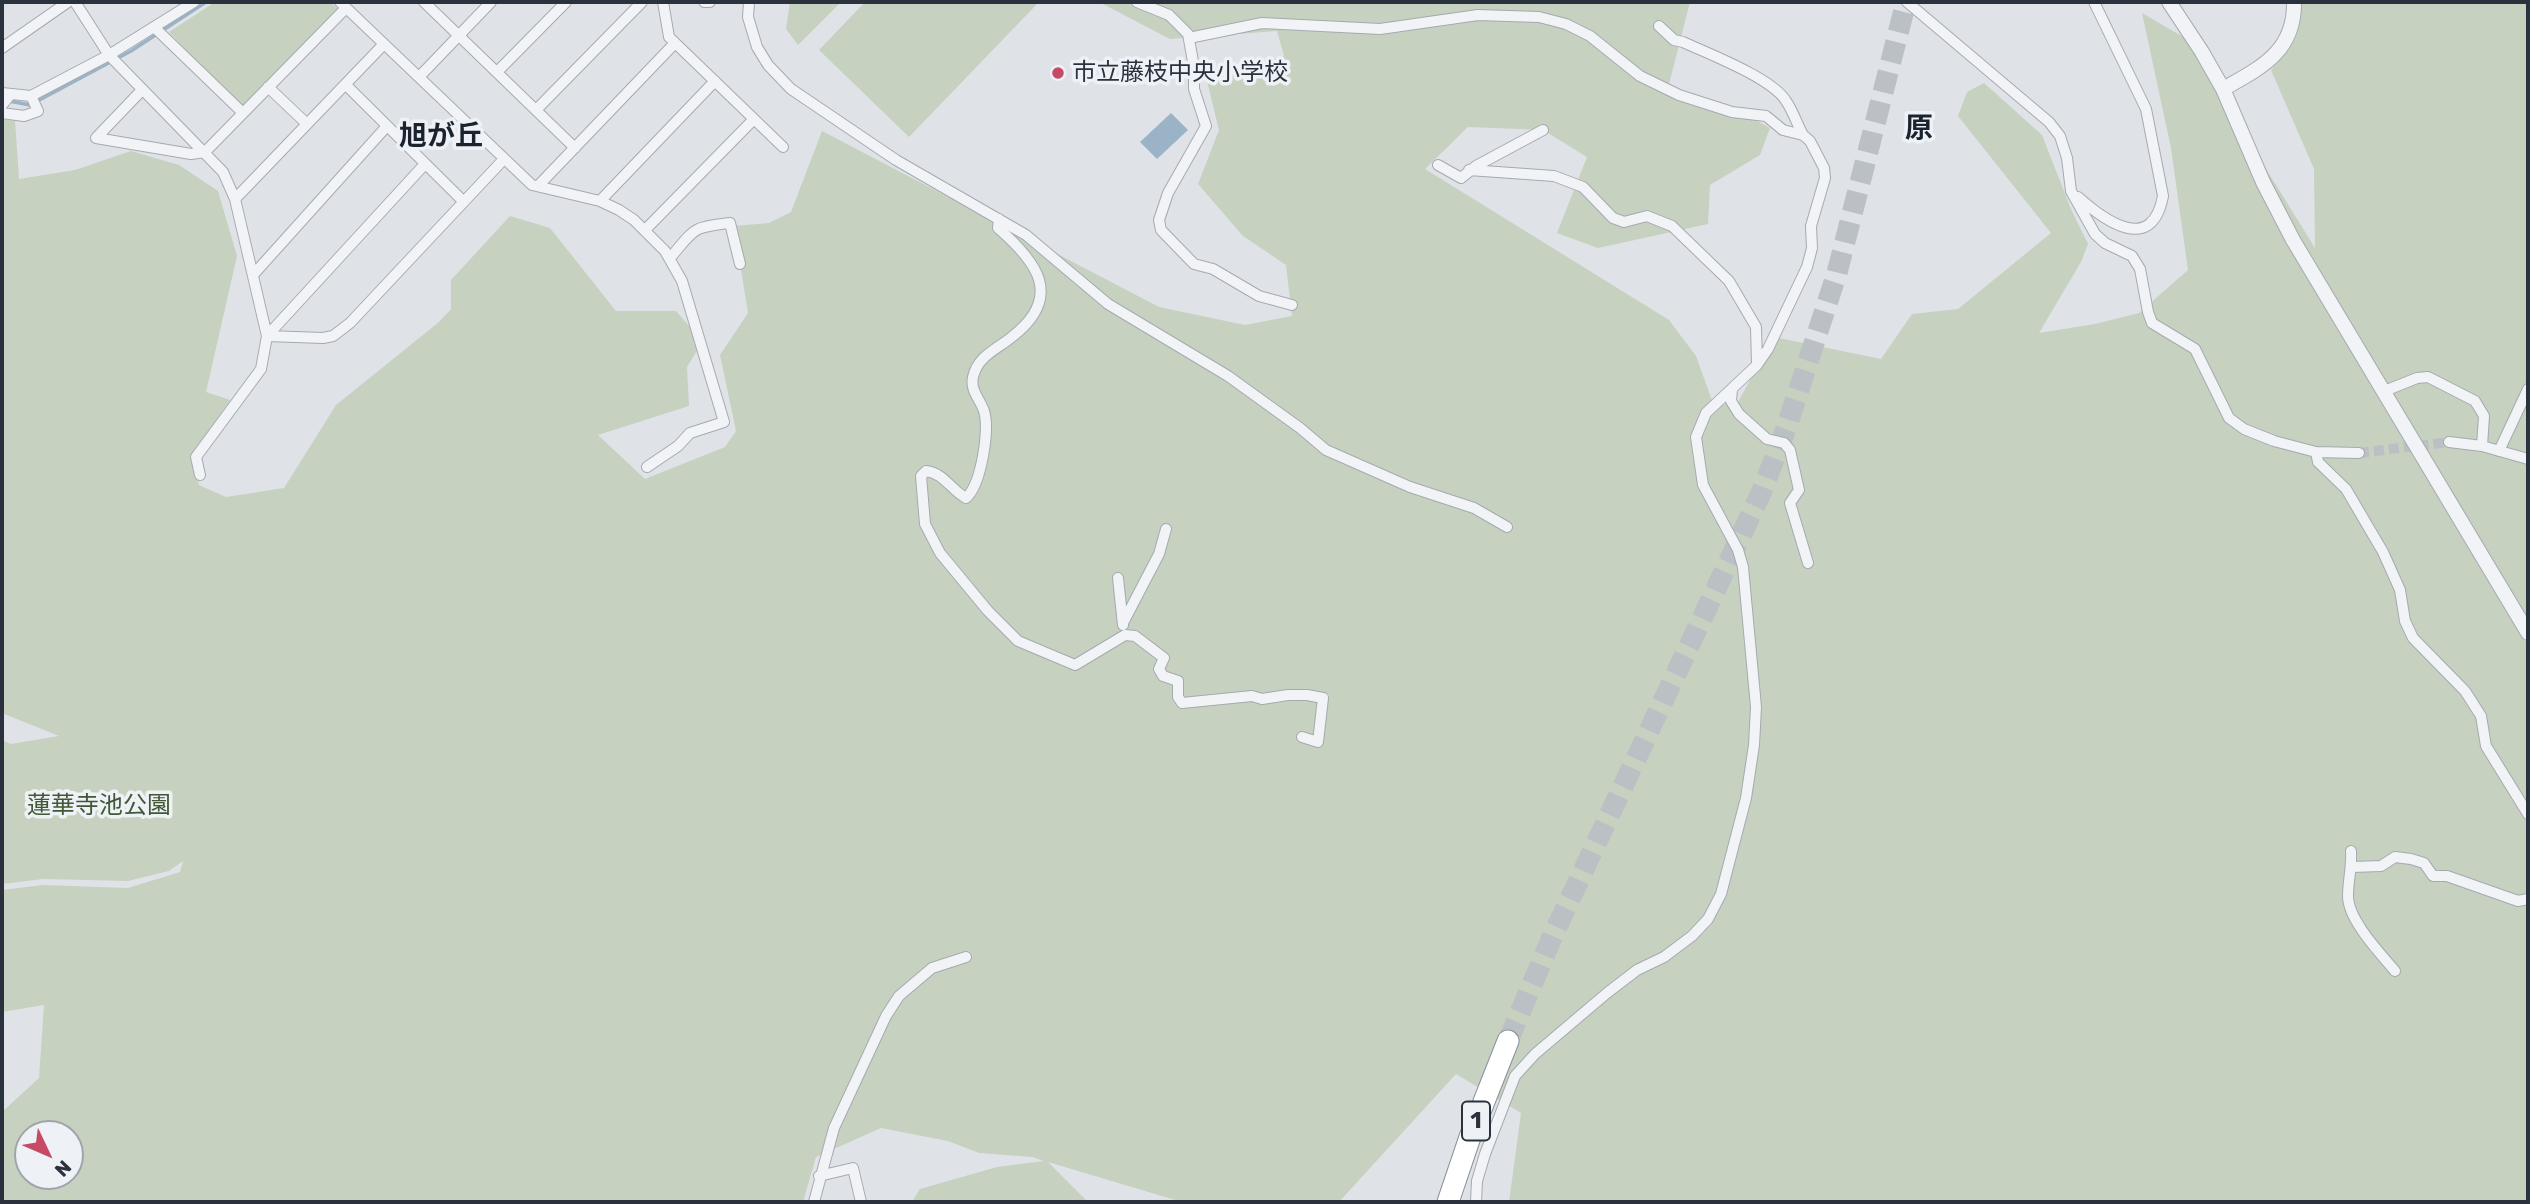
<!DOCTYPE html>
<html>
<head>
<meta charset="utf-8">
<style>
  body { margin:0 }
  #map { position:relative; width:2530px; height:1204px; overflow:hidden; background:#dfe3e7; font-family:Rubik,sans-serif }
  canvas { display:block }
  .frame { position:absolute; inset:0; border:4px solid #29323d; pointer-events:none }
  .north { position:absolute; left:14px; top:1120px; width:70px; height:70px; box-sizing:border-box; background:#eef1f5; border:2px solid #9fa5ab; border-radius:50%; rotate:134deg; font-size:19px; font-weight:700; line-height:28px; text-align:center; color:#29323d }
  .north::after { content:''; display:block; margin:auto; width:24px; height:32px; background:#c64a66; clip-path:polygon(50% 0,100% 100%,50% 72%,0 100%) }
</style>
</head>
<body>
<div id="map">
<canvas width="2530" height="1204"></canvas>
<div class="frame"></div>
<div class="north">N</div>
</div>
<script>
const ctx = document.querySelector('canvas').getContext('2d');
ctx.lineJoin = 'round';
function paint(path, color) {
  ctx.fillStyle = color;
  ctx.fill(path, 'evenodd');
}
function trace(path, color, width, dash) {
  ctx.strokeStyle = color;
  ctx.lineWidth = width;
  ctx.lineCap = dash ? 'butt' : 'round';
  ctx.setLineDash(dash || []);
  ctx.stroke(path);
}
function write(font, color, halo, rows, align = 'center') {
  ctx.font = font + ' Rubik,"Noto Sans JP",sans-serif';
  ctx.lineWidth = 7;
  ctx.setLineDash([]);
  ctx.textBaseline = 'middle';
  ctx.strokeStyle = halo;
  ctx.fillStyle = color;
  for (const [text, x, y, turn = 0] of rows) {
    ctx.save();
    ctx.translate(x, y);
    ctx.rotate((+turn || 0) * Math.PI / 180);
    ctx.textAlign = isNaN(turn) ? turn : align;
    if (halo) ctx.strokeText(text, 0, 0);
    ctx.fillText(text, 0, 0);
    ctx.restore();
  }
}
paint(new Path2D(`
  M 215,2 L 330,2 L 338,9 L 242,108 L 169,32 Z
  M 790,2 L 841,2 L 798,45 L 786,29 Z
  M 865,2 L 1039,2 L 909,137 L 819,50 Z
  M 1099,2 L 1690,2 L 1667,92 L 1750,117 L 1770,128 L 1760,155 L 1710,185 L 1708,224 L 1598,248 L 1557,233 L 1587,157 L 1543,130 L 1468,127 L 1425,169 L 1669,320 L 1696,356 L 1714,406 L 1738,402 L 1774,337 L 1881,359 L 1912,314 L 1958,309 L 2051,233 L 1958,116 L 1967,92 L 1984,83 L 2042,135 L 2071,209 L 2088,244 L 2081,262 L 2039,333 L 2095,324 L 2139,313 L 2188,270 L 2171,148 L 2142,13 L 2185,38 L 2315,248 L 2314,169 L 2271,70 C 2294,46 2301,36 2301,2 L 2528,2 L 2528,1202 L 1509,1202 L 1521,1113 L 1456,1074 L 1339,1202 L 1182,1202 L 1048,1162 L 1088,1202 L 912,1202 L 920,1189 L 997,1167 L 1044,1161 L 1032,1157 L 979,1153 L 948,1141 L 881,1128 L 816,1157 L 803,1202 L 2,1202 L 2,1112 L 39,1078 L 44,1005 L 2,1012 L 2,890 L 43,885 L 128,888 L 180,872 L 183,861 L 169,871 L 128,881 L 43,879 L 2,884 L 2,740 L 11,744 L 59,736 L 2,713 L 2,119 L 15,121 L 19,179 L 75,170 L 131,151 L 179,165 L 218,191 L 237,256 L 206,392 L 230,400 L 192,455 L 199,485 L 226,497 L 284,488 L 336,405 L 439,322 L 451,309 L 451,280 L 510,216 L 550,228 L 616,311 L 676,311 L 690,327 L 698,349 L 687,367 L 689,406 L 598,435 L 645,479 L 725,447 L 736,431 L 720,355 L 748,313 L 734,226 L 769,223 L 791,212 L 822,131 L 1159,307 L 1245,325 L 1292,316 L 1286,265 L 1243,236 L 1198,184 L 1219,130 L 1207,81 L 1284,56 L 1277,31 L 1170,39 ZM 28,1134 L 70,1134 L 70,1176 L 28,1176 Z`), '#c6d1c0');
paint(new Path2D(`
  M 1171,113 L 1188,130 L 1157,159 L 1140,142 Z`), '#9bb3c6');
trace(new Path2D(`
  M 9,101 L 30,105 L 131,51 L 206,2`), '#9bb3c6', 3.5);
trace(new Path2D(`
  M 2359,453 L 2449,442`), '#bbc0c5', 10, [10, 5]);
trace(new Path2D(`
  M 1508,1041 L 1553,935 L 1761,493 L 1787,426 L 1837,273 L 1906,2`), '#bbc0c5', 21, [21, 10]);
const minor = new Path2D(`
  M 75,2 L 109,55 L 223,172 L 235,199 L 267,336 L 261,369 L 196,457 L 200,475
  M 340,2 L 532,185 L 600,201 L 619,210 L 634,220 L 665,251 L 682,281 L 724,422 L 690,433 L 678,446 L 647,467
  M 424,2 L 575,148
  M 663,2 L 669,37 L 783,147
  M 704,2 L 710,2
  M 749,2 L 748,17 L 757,47 L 768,65 L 791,89 L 896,160 L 1026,235 L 1108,304 L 1228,376 L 1300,428 L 1326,450 L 1410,487 L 1474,508 L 1507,527
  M 1137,2 L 1169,15 L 1188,34 L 1194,67 L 1194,89 L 1206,126 L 1168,193 L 1159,220 L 1161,230 L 1194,264 L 1213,269 L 1259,296 L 1292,305
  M 1907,2 L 2049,122 L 2060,136 L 2067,158 L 2071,191 L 2095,234 L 2105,243 L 2132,256 L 2140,269 L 2148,312 L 2152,323 L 2195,349 L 2229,418 L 2244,429 L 2274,441 L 2316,452 L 2318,462 L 2346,489 L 2383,552 L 2400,590 L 2405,621 L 2413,638 L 2465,691 L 2481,716 L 2486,746 L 2528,814
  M 1659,26 L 1674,40 L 1683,42 C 1709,54 1772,78 1786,101 C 1793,111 1797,124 1803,135
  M 155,28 L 243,113
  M 1189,38 L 1262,23 L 1380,29 L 1478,15 L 1539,17 L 1566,24 L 1590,36 L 1640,76 L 1679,95 L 1732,112 L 1766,116 L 1783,130 L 1803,135 L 1810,141 L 1824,168 L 1825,178 L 1811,226 L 1812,248 L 1807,267 L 1768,349 L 1757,365 L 1706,413 L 1696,437 L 1703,485 L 1738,550 L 1743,567 L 1756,707 L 1754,745 L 1746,798 L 1721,894 L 1708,919 L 1692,936 L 1664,957 L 1637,970 L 1607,993 L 1535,1054 L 1515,1076 L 1485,1154 L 1477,1181 L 1476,1202
  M 2,48 L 68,2
  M 497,72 L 566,2
  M 419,77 L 491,2
  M 346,85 L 463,201
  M 268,87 L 307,124
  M 142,90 L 96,138 L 191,154 L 205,152 L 346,8
  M 2,93 L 31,96 L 109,55 L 194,2
  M 2,105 L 11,94
  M 536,110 L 642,2
  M 2,113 L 24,116 L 38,111 L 31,96
  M 1438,165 L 1461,178 L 1476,166 L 1543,130
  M 1469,170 L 1554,176 L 1583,187 L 1613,218 L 1624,222 L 1647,216 L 1672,226 L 1729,281 L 1756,327 L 1757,365
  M 538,186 L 675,43
  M 2078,197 C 2105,221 2152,255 2163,196 L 2146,109 L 2094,2
  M 235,199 L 384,44
  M 600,201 L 715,81
  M 999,219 L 998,228 C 1036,261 1064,296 1013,336 C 998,349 978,355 973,377 C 970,391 980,399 984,411 C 990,430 981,485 966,498 C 951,490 944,473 926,471 L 921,476 L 925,524 L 940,553 L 988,611 L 1018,641 L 1075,665 L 1125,635 L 1135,636 L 1164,658 L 1159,669 L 1163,676 L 1178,681 L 1178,697 L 1182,703 L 1252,696 L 1262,699 L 1288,695 L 1307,695 L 1323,698 L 1318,742 L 1302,737
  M 645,230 L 754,119
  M 670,258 C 695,229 691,227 730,223 L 740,264
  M 253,275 L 387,126
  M 267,336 L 323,338 L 333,336 L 350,323 L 504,159
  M 267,336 L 425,164
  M 1732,389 L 1731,401 L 1739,414 L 1767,439 L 1784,443 L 1790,450 L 1799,490 L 1790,503 L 1808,563
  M 2382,392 L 2417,378 L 2428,377 L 2475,401 L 2484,416 L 2482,446
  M 2449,442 L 2482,446 L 2528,459
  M 2499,451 L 2528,389
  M 2316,452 L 2359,453
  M 1118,578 L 1123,625
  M 1123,623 L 1159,554 L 1166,529
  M 2351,851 C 2352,867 2348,881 2348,896 C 2348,920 2380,953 2395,971
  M 2352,867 L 2381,866 L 2395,857 L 2411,859 L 2424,863 L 2433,876 L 2447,876 L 2518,901 L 2528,899
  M 819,1176 L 853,1168 L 861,1202
  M 814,1202 L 834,1128 L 886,1016 L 899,996 L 932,968 L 966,957`);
const tertiary = new Path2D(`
  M 2169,2 L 2202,52 L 2223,89 L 2263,182 L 2293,240 L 2528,633
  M 2223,89 C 2260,68 2295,52 2294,2`);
const motorway = new Path2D(`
  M 1448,1202 L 1470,1137 L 1508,1041`);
trace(minor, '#a5aab1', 12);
trace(tertiary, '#a5aab1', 16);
trace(motorway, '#87919d', 23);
trace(minor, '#f1f3f6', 10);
trace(tertiary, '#f1f3f6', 14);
trace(motorway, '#fff', 21);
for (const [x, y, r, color] of [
  [1058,73,7,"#c64a66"]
]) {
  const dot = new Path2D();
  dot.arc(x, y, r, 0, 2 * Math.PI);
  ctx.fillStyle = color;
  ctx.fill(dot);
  trace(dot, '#eef1f5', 2.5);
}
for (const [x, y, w] of [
  [1476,1121,28]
]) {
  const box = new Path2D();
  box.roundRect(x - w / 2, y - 19.5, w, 39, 5);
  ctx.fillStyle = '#eef1f5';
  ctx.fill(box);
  trace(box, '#29323d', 2);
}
write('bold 23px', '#29323d', null, [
  ["1",1476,1121]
]);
write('24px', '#29323d', '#eef1f5', [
  ["市立藤枝中央小学校",1072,73]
], 'left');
write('24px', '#405837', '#eef1f5', [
  ["蓮華寺池公園",99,806]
]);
write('bold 28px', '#1b232e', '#eef1f5', [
  ["原",1919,129],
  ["旭が丘",441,137]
]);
</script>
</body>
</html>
